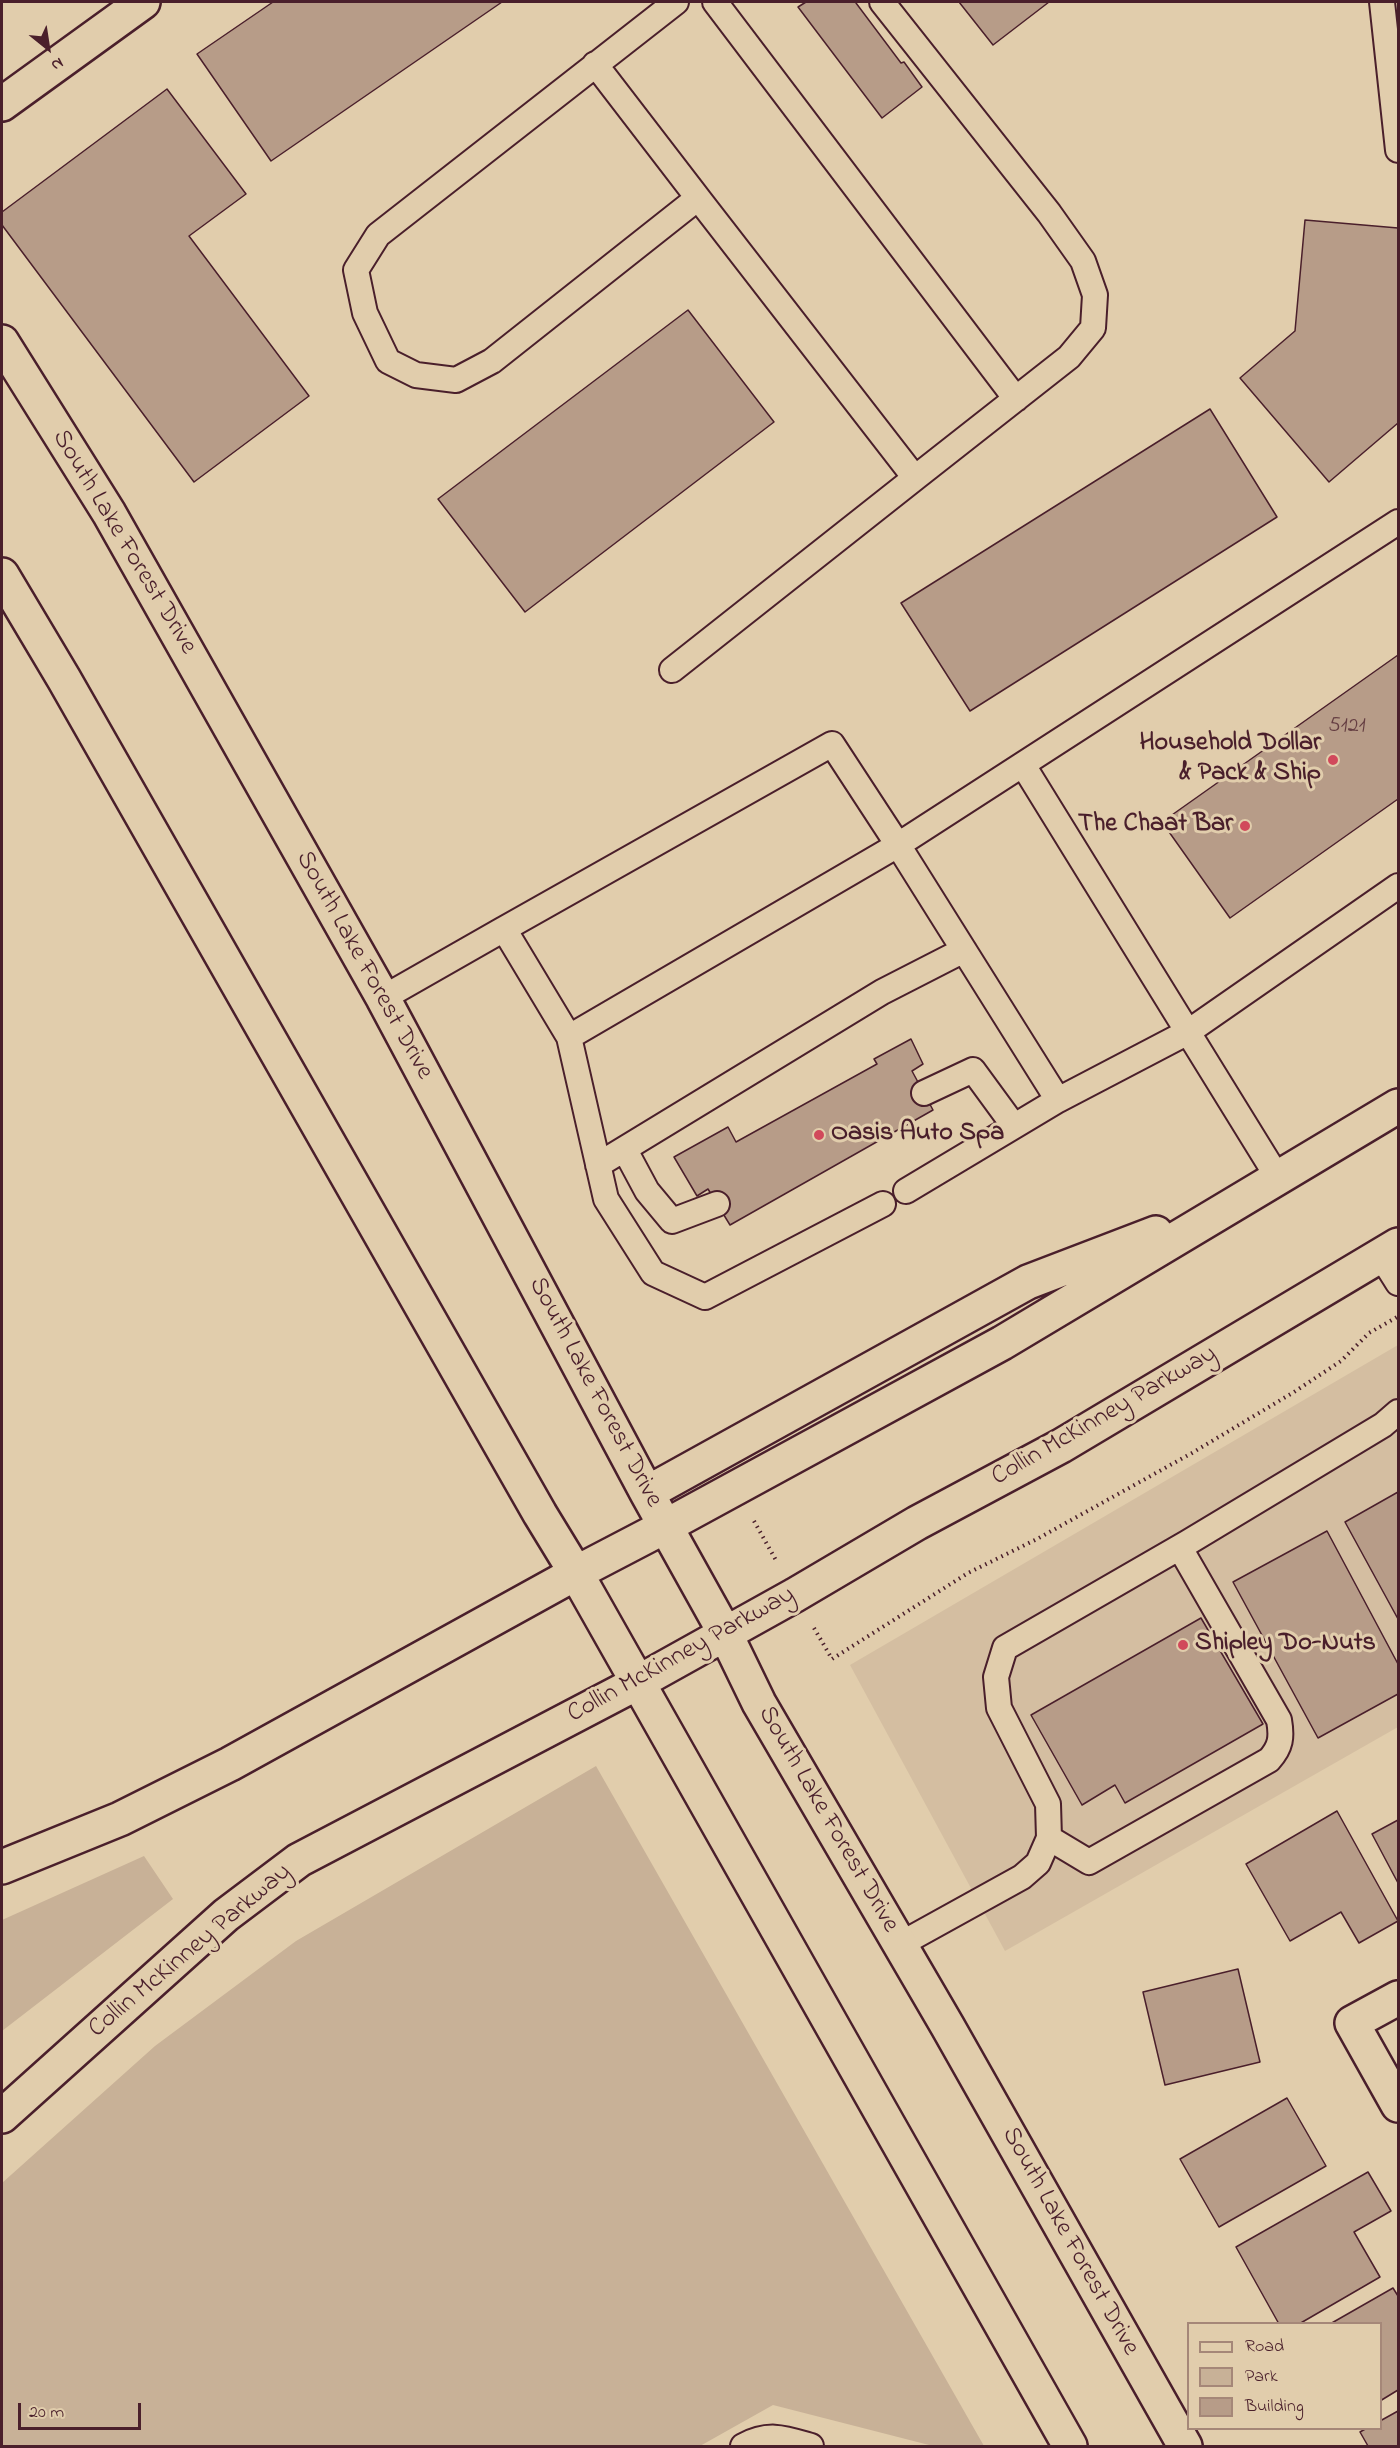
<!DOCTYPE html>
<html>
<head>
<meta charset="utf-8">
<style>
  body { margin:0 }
  #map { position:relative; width:1400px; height:2448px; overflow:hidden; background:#e1cdac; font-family:"Indie Flower",sans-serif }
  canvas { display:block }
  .frame { position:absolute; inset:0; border:3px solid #4a1f2b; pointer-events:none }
  .legend { position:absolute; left:1187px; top:2322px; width:195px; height:108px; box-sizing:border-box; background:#e1cdac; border:2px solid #a58778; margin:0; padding:8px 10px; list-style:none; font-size:18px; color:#4a1f2b }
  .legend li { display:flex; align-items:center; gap:12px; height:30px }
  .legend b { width:30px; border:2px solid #a58778 }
  .north { position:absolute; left:18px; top:18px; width:60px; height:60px; -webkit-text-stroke:4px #e1cdac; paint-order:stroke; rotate:150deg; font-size:16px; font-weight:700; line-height:24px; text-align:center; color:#4a1f2b }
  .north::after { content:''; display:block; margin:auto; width:21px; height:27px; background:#4a1f2b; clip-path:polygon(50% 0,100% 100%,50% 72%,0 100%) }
  .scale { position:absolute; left:18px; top:2403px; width:123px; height:27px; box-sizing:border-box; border:3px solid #4a1f2b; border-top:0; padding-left:8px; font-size:18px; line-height:21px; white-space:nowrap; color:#4a1f2b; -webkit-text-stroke:4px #e1cdac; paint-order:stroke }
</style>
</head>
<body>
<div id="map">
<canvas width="1400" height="2448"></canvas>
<div class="frame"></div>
<ul class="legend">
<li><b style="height:8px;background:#e1cdac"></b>Road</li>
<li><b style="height:16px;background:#c8b197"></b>Park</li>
<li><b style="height:16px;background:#b79c88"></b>Building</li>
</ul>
<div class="north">N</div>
<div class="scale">20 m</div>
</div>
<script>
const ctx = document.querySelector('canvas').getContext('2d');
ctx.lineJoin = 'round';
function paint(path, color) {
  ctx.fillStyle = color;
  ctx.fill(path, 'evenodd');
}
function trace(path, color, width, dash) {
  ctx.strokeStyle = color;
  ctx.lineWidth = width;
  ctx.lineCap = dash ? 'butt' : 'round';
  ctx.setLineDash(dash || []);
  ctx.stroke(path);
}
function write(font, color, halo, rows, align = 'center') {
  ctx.font = font + ' "Indie Flower",sans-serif';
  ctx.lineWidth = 6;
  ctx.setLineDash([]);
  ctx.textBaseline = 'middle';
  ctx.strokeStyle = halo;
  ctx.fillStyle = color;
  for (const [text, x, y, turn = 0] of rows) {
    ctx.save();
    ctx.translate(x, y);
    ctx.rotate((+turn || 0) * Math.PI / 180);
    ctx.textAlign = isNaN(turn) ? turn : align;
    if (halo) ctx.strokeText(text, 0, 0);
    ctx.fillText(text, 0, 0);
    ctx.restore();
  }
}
paint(new Path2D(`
  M 1398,1345 L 1398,1727 L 1005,1951 L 850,1665 Z`), '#d4bea1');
paint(new Path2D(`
  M 596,1766 L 984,2446 L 933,2446 L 773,2405 L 700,2446 L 2,2446 L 2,2183 L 155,2046 L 296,1941 Z
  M 144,1856 L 173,1899 L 2,2031 L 2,1920 Z`), '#c8b197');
const building = new Path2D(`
  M 273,2 L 502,2 L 271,161 L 197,54 Z
  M 806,2 L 857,2 L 856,3 L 901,63 L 904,62 L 922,87 L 882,118 L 798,7 Z
  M 959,2 L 1049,2 L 993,45 Z
  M 167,89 L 246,194 L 189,236 L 309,396 L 194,482 L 2,225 L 2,212 Z
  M 1305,220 L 1398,228 L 1398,423 L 1329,482 L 1240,378 L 1295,331 Z
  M 688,310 L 774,422 L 525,612 L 438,499 Z
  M 1210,409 L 1277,517 L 970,711 L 901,603 Z
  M 1398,655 L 1398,799 L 1230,918 L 1162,822 Z
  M 911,1039 L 923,1064 L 912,1071 L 933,1110 L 730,1225 L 708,1189 L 697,1196 L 674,1157 L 728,1127 L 736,1142 L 877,1064 L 874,1059 Z
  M 1398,1492 L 1398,1619 L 1345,1522 Z
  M 1327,1531 L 1398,1664 L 1398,1694 L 1318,1738 L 1233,1582 Z
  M 1201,1618 L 1263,1724 L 1125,1803 L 1115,1785 L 1082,1805 L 1031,1715 Z
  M 1337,1811 L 1398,1921 L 1359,1943 L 1341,1912 L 1290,1941 L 1246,1864 Z
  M 1398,1820 L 1398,1883 L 1372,1834 Z
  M 1238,1969 L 1260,2062 L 1165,2085 L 1143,1992 Z
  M 1287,2098 L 1326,2166 L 1219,2227 L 1180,2159 Z
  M 1368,2172 L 1391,2211 L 1354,2232 L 1380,2277 L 1299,2324 L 1279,2324 L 1236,2247 Z
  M 1393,2288 L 1398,2296 L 1398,2390 L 1380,2401 L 1380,2324 L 1330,2324 Z
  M 1398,2411 L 1398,2446 L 1368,2446 L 1360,2432 L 1367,2428 L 1380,2428 L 1380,2421 Z`);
paint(building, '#b79c88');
trace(building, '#4a1f2b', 1.5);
const lane = new Path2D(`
  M 715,2 L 1016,399
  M 882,2 L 1049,213 L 1083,261 L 1095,295 L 1093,328 L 1069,357 L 915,478
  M 1382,2 L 1398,150
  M 595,64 L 698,198 L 492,361 L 456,380 L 416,375 L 388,361 L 365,313 L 356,270 L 378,235 L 676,2
  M 672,670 L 915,478 L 698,198
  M 1023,765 L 1278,1178
  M 504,929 L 832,744 L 898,845 L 1398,522
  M 383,998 L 504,929 L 569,1037 L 898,845 L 1058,1100 L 1188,1032 L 1398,886
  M 569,1037 L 606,1199 L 653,1273 L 705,1297 L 883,1204
  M 924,1093 L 973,1070 L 1014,1126
  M 625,1150 L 647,1191 L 672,1221 L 717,1204
  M 598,1165 L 882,992 L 964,950
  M 906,1191 L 1058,1100
  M 1381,1256 L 1398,1283
  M 1049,1838 L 1089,1862 L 1269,1760 C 1281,1747 1282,1737 1279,1720 L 1180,1548
  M 899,1945 L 1022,1877 L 1038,1863 L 1049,1838 L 1048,1804 L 999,1708 L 996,1677 L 1005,1648 L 1187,1543 L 1383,1425 L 1398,1412
  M 743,2446 C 769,2432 784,2438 811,2446`);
const street = new Path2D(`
  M 2,104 L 143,2
  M 1398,1998 L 1352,2023 L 1398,2105`);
const secondary = new Path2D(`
  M 2,342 L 109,513 L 383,998 L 647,1493 L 725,1633 L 759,1703 L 948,2027 L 1185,2446
  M 2,575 L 64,679 L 540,1514 L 576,1573 L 1070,2446
  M 647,1493 L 1028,1282 L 1156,1233
  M 2,1867 L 120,1819 L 230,1764 L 576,1573 L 666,1526 L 1002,1343 L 1398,1106
  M 2,2116 L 226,1915 L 299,1860 L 637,1683 L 795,1595 L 917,1523 L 1061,1446 L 1398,1245`);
trace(lane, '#4a1f2b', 28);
trace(street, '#4a1f2b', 38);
trace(secondary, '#4a1f2b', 38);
trace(new Path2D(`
  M 754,1521 L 777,1562
  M 814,1628 L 832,1659 L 968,1573 L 1037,1539 L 1192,1453 L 1294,1392 L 1341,1361 L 1369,1333 L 1397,1317`), '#4a1f2b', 4, [1.5, 4.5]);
trace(lane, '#e1cdac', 24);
trace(street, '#e1cdac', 33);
trace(secondary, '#e1cdac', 33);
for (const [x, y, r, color] of [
  [1333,760,6,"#d1495b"],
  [1245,826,6,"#d1495b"],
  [819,1135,6,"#d1495b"],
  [1183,1645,6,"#d1495b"]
]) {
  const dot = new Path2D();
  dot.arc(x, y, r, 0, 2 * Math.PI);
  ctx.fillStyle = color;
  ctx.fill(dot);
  trace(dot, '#e1cdac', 2);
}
write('22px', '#653e42', null, [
  ["5121",1347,727]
]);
write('26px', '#4a1f2b', '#e1cdac', [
  ["South Lake Forest Drive",123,543,59],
  ["South Lake Forest Drive",363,966,61],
  ["South Lake Forest Drive",594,1393,62],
  ["Collin McKinney Parkway",1105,1417,-30],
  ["Collin McKinney Parkway",682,1656,-29],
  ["South Lake Forest Drive",827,1820,60],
  ["Collin McKinney Parkway",191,1952,-40],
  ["South Lake Forest Drive",1069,2242,61]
]);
write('bold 26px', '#4a1f2b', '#e1cdac', [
  ["Household Dollar",1321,745],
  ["& Pack & Ship",1321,775],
  ["The Chaat Bar",1233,826],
  ["Oasis Auto Spa",831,1135,"left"],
  ["Shipley Do-Nuts",1195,1645,"left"]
], 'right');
</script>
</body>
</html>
